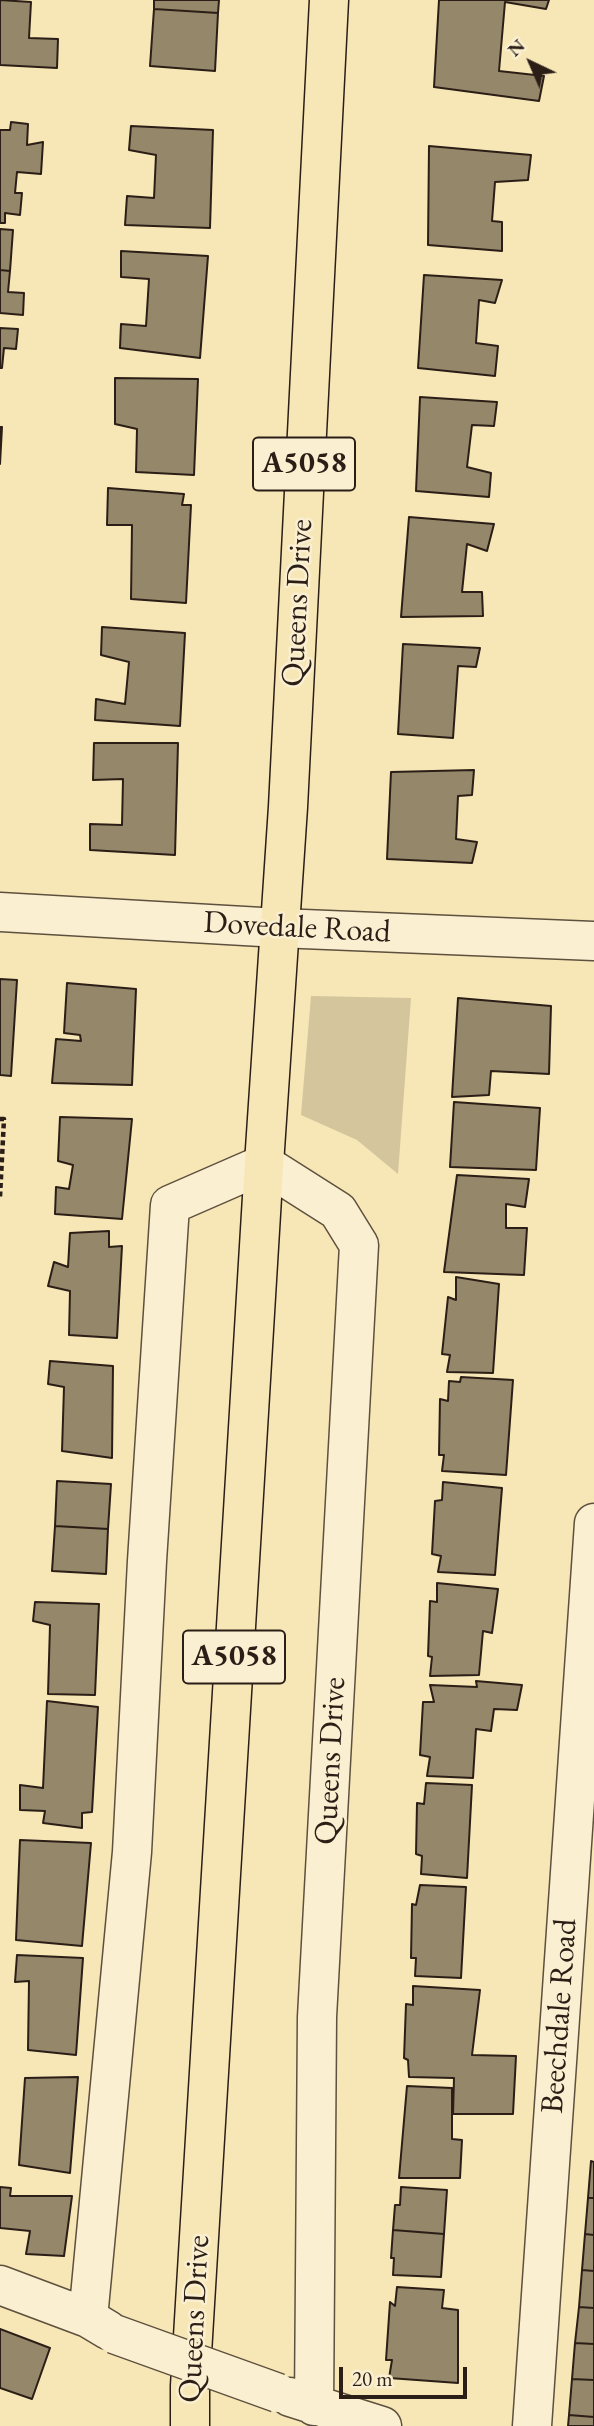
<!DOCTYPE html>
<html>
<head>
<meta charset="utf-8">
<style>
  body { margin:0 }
  #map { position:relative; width:594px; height:2426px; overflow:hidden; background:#f7e7b7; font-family:"EB Garamond",serif }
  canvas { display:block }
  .north { position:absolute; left:496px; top:28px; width:70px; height:70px; -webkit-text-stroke:5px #faefd0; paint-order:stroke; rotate:316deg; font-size:19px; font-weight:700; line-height:28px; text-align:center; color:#2b1e16 }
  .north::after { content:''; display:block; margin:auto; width:24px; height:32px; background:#2b1e16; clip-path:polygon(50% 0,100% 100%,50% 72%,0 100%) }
  .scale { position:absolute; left:339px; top:2367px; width:128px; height:32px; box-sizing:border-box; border:4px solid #2b1e16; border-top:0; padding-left:9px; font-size:21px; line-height:24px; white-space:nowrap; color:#2b1e16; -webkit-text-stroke:5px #faefd0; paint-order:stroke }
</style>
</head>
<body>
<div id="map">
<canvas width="594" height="2426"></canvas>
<div class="north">N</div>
<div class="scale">20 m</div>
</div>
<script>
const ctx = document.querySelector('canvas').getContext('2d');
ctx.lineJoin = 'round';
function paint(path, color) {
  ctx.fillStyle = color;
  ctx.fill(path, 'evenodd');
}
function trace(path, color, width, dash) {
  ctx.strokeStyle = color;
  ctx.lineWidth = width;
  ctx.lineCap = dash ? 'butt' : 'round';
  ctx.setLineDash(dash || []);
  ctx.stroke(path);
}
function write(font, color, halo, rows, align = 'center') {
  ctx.font = font + ' "EB Garamond",serif';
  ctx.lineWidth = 5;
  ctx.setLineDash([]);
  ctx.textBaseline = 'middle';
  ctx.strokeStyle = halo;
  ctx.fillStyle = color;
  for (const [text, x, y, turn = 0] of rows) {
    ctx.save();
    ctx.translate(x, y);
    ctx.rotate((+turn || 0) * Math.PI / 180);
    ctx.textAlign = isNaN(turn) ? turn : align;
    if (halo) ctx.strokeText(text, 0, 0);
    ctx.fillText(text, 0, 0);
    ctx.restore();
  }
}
paint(new Path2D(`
  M 311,996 L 411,998 L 398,1174 L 357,1140 L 301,1115 Z`), '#d4c59c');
const building = new Path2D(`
  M 0,0 L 31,2 L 29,38 L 58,39 L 57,68 L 0,65 Z
  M 154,0 L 219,0 L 218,13 L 154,9 Z
  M 439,0 L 549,0 L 546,9 L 505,2 L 499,71 L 544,76 L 539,101 L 434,87 Z
  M 154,9 L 218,13 L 215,71 L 150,66 Z
  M 11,122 L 28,124 L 27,145 L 43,142 L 41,174 L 17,172 L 15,193 L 22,193 L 20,215 L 5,213 L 5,223 L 0,223 L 0,130 L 10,130 Z
  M 131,126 L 213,130 L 210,228 L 125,225 L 127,196 L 154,198 L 156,155 L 129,150 Z
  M 429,146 L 531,155 L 528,180 L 495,182 L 492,221 L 502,222 L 502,251 L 428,245 Z
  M 0,229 L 13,230 L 10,271 L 0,270 Z
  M 121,251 L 208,256 L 200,358 L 120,348 L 121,324 L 146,326 L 149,279 L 121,277 Z
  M 0,270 L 10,271 L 8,292 L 24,293 L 23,315 L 0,313 Z
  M 424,275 L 502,280 L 495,303 L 479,300 L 476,343 L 498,346 L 495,376 L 418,368 Z
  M 0,328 L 18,329 L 16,349 L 4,348 L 2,368 L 0,368 Z
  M 115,378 L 198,379 L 194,475 L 136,472 L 137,429 L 115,424 Z
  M 420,397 L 497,402 L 494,426 L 472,425 L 467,467 L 491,473 L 489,497 L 416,491 Z
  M 0,427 L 2,427 L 0,464 Z
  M 108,488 L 184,494 L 182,505 L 191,505 L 186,603 L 131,599 L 132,525 L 107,525 Z
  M 409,517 L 494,524 L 487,551 L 467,544 L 462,592 L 482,592 L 483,616 L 401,617 Z
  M 102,627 L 185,633 L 180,726 L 95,720 L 96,699 L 125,704 L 129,662 L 101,655 Z
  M 403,644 L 480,648 L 476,667 L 458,666 L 453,738 L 398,734 Z
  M 94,743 L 178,743 L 175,855 L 90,850 L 90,824 L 122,825 L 123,779 L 93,780 Z
  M 474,770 L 472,795 L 458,796 L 456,839 L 477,842 L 472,863 L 387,859 L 391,772 Z
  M 0,979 L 17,980 L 11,1076 L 0,1075 Z
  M 67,983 L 136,989 L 132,1085 L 52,1083 L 56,1039 L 81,1041 L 80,1035 L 64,1033 Z
  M 458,998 L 551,1006 L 549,1074 L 491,1071 L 489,1095 L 452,1097 Z
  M 454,1102 L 540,1108 L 536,1170 L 450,1167 Z
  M 60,1117 L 132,1119 L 122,1219 L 55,1214 L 56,1187 L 69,1189 L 73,1165 L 58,1161 Z
  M 457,1175 L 529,1179 L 525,1207 L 506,1204 L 506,1228 L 527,1228 L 524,1275 L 444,1272 Z
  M 109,1231 L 109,1247 L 122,1246 L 117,1338 L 69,1335 L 70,1291 L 48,1286 L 54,1262 L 68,1267 L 70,1233 Z
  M 456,1277 L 499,1284 L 493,1373 L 447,1372 L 450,1355 L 442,1354 L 448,1297 L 456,1300 Z
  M 50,1361 L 113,1366 L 112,1458 L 62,1451 L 64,1387 L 48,1384 Z
  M 461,1377 L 513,1380 L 506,1475 L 442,1471 L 444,1455 L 439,1455 L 440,1399 L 448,1401 L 449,1381 L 460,1382 Z
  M 57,1481 L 111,1484 L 108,1529 L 55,1526 Z
  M 443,1482 L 502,1488 L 495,1575 L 438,1572 L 441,1556 L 432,1554 L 435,1501 L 442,1500 Z
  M 55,1526 L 108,1529 L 106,1574 L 52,1571 Z
  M 437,1583 L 498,1589 L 492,1633 L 483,1631 L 479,1675 L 430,1676 L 432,1657 L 428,1656 L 430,1601 L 437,1602 Z
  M 35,1602 L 99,1604 L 95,1695 L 48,1694 L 50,1625 L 33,1621 Z
  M 476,1681 L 522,1685 L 517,1710 L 494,1709 L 491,1731 L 476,1729 L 473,1778 L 427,1776 L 430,1757 L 420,1755 L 423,1702 L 434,1702 L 430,1685 L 477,1687 Z
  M 47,1701 L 98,1707 L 92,1812 L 82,1813 L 82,1828 L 43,1823 L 45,1811 L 20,1810 L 20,1785 L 43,1788 Z
  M 426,1783 L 472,1785 L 467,1878 L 421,1874 L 422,1856 L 416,1854 L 417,1803 L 424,1804 Z
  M 20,1840 L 91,1843 L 82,1946 L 16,1940 Z
  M 420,1885 L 466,1887 L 461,1978 L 415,1976 L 416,1958 L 411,1958 L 412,1904 L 416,1905 Z
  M 17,1955 L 83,1958 L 76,2055 L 28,2050 L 29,1981 L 15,1982 Z
  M 413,1986 L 480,1990 L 472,2055 L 516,2056 L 513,2114 L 453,2114 L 454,2078 L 409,2077 L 408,2060 L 404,2058 L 406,2004 L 413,2005 Z
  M 78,2077 L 70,2173 L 19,2165 L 25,2078 Z
  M 407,2086 L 452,2088 L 452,2139 L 462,2140 L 460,2178 L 399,2178 Z
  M 591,2161 L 594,2162 L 594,2198 L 588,2198 Z
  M 0,2187 L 11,2188 L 10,2196 L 72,2196 L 64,2256 L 26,2254 L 30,2231 L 0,2228 Z
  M 401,2187 L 447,2190 L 444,2234 L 393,2230 L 395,2205 L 400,2205 Z
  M 588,2198 L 594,2198 L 594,2235 L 585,2234 Z
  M 393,2230 L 444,2234 L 441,2277 L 393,2275 L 394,2258 L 391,2258 Z
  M 585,2234 L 594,2235 L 594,2271 L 582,2270 Z
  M 582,2270 L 594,2271 L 594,2308 L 579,2307 Z
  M 397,2287 L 444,2290 L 442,2308 L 458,2310 L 458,2383 L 389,2378 L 392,2360 L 386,2360 L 390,2302 L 395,2306 Z
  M 579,2307 L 594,2308 L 594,2344 L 575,2343 Z
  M 0,2329 L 50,2348 L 32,2399 L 0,2388 Z
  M 575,2343 L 594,2344 L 594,2380 L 572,2379 Z
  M 572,2379 L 594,2380 L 594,2417 L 569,2415 Z
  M 569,2415 L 594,2417 L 594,2426 L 568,2426 Z`);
paint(building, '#95876a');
trace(building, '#2b1e16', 2);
const minor = new Path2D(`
  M 0,912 L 279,928 L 594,941
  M 0,2285 L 88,2318 L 108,2330
  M 88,2318 L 132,1852 L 147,1561 L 170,1205 L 264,1164 L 338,1211 L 359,1245 L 317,2017 L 314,2406
  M 290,2397 L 382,2426
  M 532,2426 L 594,1523`);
const primary = new Path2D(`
  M 190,2426 L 190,2386 L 264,1164 L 288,807 L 329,0`);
trace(minor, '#5e503e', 41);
trace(primary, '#2b1e16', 41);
trace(new Path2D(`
  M 0,1119 L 4,1119 L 0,1197`), '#2b1e16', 4.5, [5, 3.5]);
trace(minor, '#faefd0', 38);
trace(primary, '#f7e7b7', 38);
const minorBridge = new Path2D(`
  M 114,2334 L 278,2393`);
trace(minorBridge, '#5e503e', 41, []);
trace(minorBridge, '#faefd0', 38);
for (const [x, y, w] of [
  [304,464,102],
  [234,1657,102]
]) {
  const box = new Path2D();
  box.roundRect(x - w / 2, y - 26.5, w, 53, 5);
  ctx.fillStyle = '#faefd0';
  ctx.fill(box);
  trace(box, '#2b1e16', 2);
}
write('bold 30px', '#2b1e16', null, [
  ["A5058",304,464],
  ["A5058",234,1657]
]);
write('32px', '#2b1e16', '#faefd0', [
  ["Queens Drive",298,603,-87],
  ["Dovedale Road",297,928,3],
  ["Queens Drive",331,1761,-87],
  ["Beechdale Road",560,2016,-86],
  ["Queens Drive",195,2319,-87]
]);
</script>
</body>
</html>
